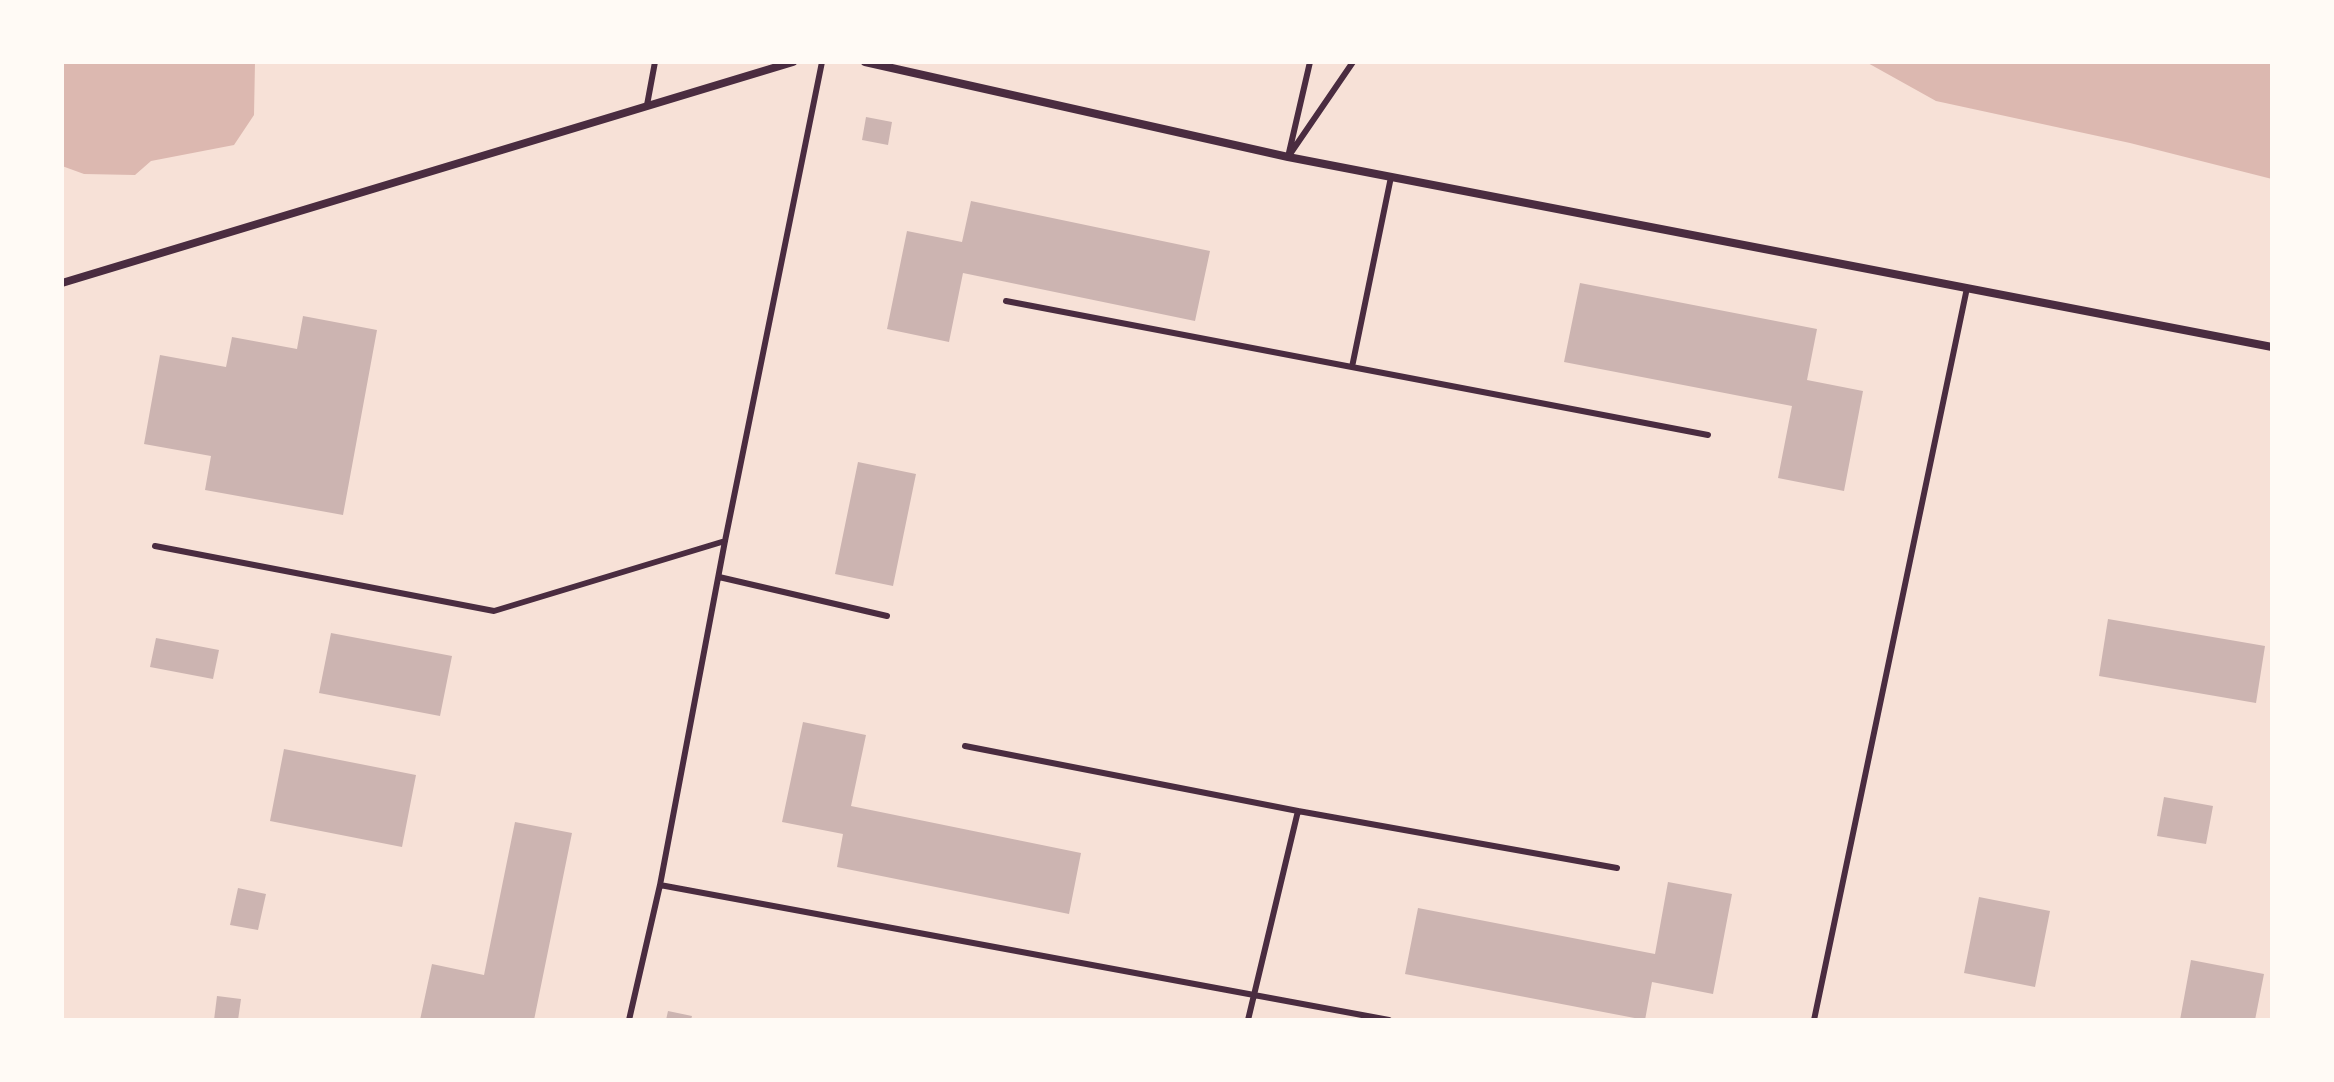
<!DOCTYPE html>
<html>
<head>
<meta charset="utf-8">
<style>
  body { margin:0 }
  #map { position:relative; width:2334px; height:1082px; overflow:hidden; background:#f7e1d7; font-family:"Source Serif 4",serif }
  canvas { display:block }
  .frame { position:absolute; inset:0; border:64px solid #fffaf5; pointer-events:none }
</style>
</head>
<body>
<div id="map">
<canvas width="2334" height="1082"></canvas>
<div class="frame"></div>
</div>
<script>
const ctx = document.querySelector('canvas').getContext('2d');
ctx.lineJoin = 'round';
function paint(path, color) {
  ctx.fillStyle = color;
  ctx.fill(path, 'evenodd');
}
function trace(path, color, width, dash) {
  ctx.strokeStyle = color;
  ctx.lineWidth = width;
  ctx.lineCap = dash ? 'butt' : 'round';
  ctx.setLineDash(dash || []);
  ctx.stroke(path);
}
paint(new Path2D(`
  M 62,62 L 255,62 L 254,115 L 234,145 L 151,161 L 135,175 L 84,174 L 62,166 Z
  M 1866,62 L 2272,62 L 2272,179 L 2130,143 L 1936,101 Z`), '#dcb8b0');
paint(new Path2D(`
  M 866,117 L 892,122 L 888,145 L 862,140 Z
  M 971,201 L 1210,251 L 1195,321 L 963,273 L 949,342 L 887,329 L 907,231 L 962,242 Z
  M 1580,283 L 1817,329 L 1807,380 L 1863,391 L 1844,491 L 1778,478 L 1792,406 L 1564,362 Z
  M 303,316 L 377,330 L 343,515 L 205,490 L 211,456 L 144,444 L 160,355 L 226,367 L 232,337 L 297,349 Z
  M 858,462 L 916,474 L 893,586 L 835,574 Z
  M 2108,619 L 2265,646 L 2256,703 L 2099,676 Z
  M 331,633 L 452,656 L 440,716 L 319,693 Z
  M 156,638 L 219,650 L 213,679 L 150,667 Z
  M 803,722 L 866,735 L 851,806 L 1081,853 L 1069,914 L 837,867 L 843,834 L 782,822 Z
  M 284,749 L 416,775 L 402,847 L 270,821 Z
  M 2164,797 L 2213,806 L 2206,844 L 2157,836 Z
  M 515,822 L 572,833 L 534,1020 L 420,1020 L 432,964 L 484,975 Z
  M 1668,882 L 1732,894 L 1713,994 L 1652,982 L 1645,1020 L 1405,974 L 1418,908 L 1655,954 Z
  M 238,888 L 266,894 L 258,930 L 230,925 Z
  M 1979,897 L 2050,911 L 2035,987 L 1964,973 Z
  M 2191,960 L 2264,974 L 2255,1020 L 2180,1020 Z
  M 217,996 L 241,999 L 238,1020 L 214,1020 Z
  M 668,1011 L 692,1016 L 691,1020 L 666,1020 Z`), '#ccb4b1');
trace(new Path2D(`
  M 1310,62 L 1288,157 L 1353,62
  M 647,105 L 655,62
  M 1006,301 L 1708,435
  M 1352,367 L 1391,177
  M 155,546 L 494,611 L 725,541
  M 719,577 L 887,616
  M 965,746 L 1298,811 L 1617,868
  M 660,885 L 1389,1020
  M 629,1020 L 660,885 L 725,541 L 822,62
  M 1248,1020 L 1298,811
  M 1814,1020 L 1967,288`), '#4a2c40', 6);
trace(new Path2D(`
  M 865,62 L 1288,157 L 2272,347
  M 62,283 L 793,62`), '#4a2c40', 8);
</script>
</body>
</html>
